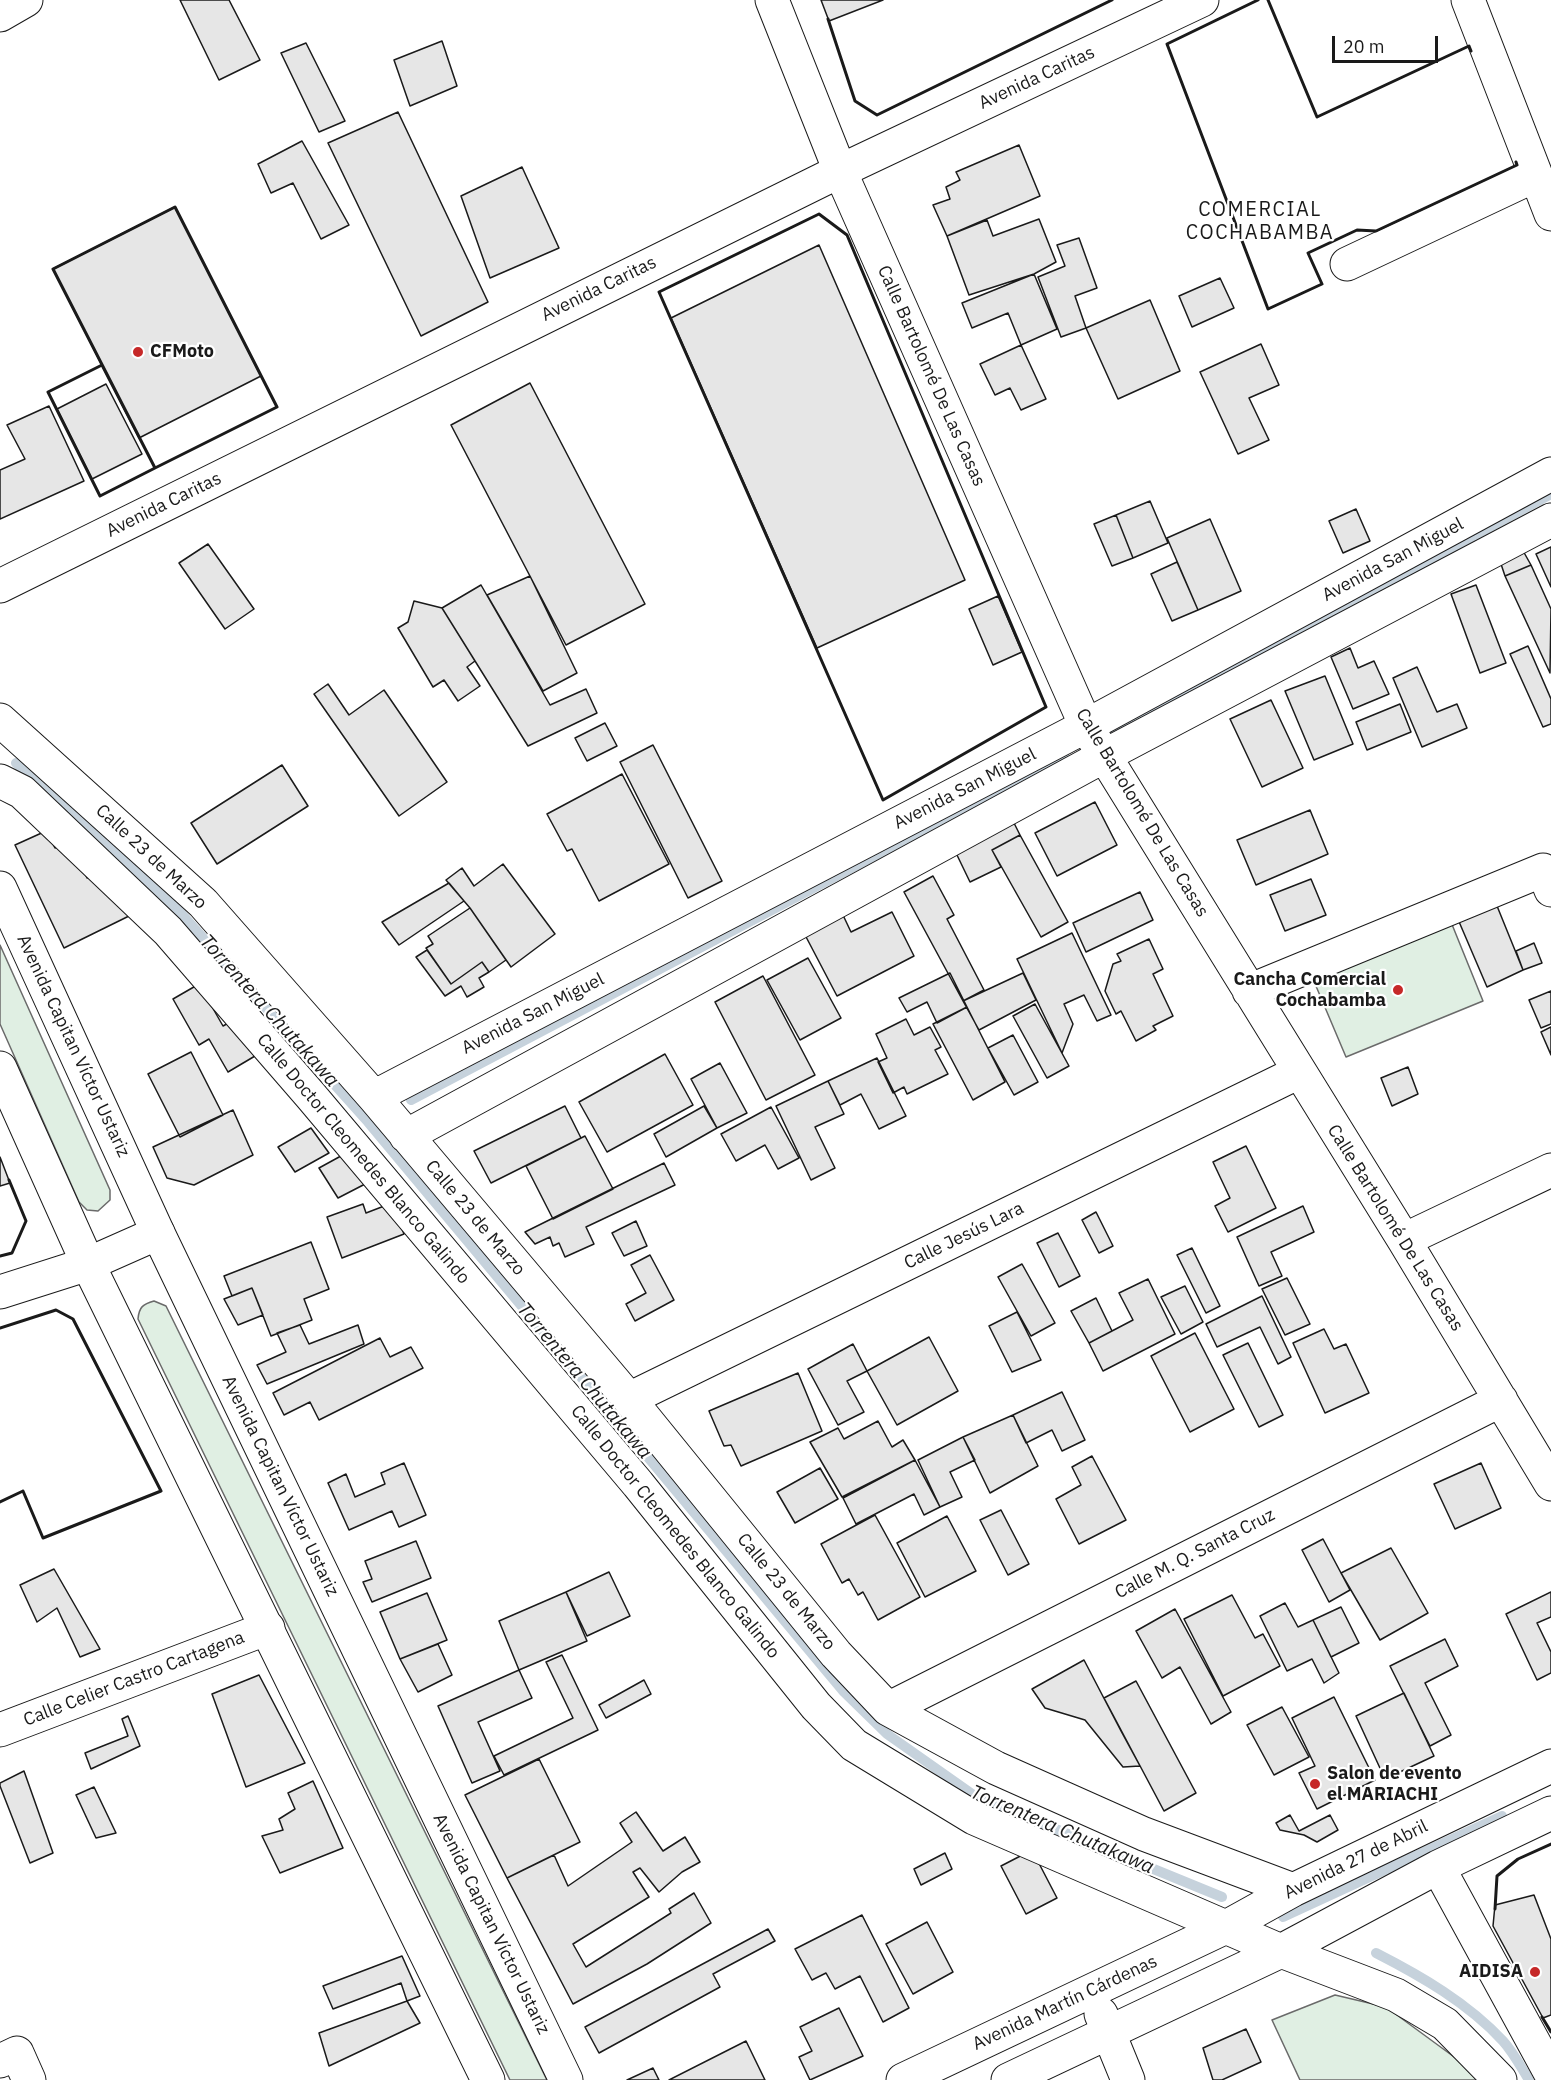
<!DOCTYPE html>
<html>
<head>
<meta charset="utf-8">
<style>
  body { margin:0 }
  #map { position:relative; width:1551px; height:2080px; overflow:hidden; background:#fff; font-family:"IBM Plex Sans",sans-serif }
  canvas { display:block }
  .scale { position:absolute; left:1332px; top:36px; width:106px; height:27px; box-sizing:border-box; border:3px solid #1a1a1a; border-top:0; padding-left:8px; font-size:18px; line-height:21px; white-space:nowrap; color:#1a1a1a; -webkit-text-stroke:4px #fff; paint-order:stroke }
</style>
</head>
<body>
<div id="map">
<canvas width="1551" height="2080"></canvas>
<div class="scale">20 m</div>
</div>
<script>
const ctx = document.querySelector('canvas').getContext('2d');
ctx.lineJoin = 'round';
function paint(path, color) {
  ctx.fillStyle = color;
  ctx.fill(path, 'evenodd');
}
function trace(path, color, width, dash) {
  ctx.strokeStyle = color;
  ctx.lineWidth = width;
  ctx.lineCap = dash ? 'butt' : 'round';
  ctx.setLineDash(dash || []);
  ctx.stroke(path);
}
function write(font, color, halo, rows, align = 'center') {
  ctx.font = font + ' "IBM Plex Sans",sans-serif';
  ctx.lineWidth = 4.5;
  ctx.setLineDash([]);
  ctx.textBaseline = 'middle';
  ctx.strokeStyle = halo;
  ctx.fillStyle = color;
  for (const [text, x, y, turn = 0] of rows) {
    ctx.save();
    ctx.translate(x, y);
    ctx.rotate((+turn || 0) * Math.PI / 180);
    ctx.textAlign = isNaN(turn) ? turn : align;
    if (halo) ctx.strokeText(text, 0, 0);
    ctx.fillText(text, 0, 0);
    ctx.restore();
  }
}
const green = new Path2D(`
  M 1451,922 L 1483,1001 L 1346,1057 L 1313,979 Z
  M 0,945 L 110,1190 L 110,1200 L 98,1211 L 87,1210 L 79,1202 L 0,1024 Z
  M 154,1301 L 166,1306 L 547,2080 L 510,2080 L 138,1319 C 139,1307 143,1304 154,1301 Z
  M 1335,1995 L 1386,2007 L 1461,2062 L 1477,2080 L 1300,2080 L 1272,2020 Z`);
paint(green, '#e0efe3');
trace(green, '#6a6a6a', 1.5);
trace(new Path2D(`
  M 1113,730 L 1551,494
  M 16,763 L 180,912 L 368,1122 L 844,1692 L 887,1734 L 975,1796 L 1222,1897
  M 411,1100 L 1064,756
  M 1283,1917 L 1502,1816
  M 1376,1953 C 1421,1976 1468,2003 1503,2041 C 1513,2052 1521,2067 1529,2080`), '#c6d2dc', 10);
const building = new Path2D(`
  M 180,0 L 229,0 L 260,60 L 219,80 Z
  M 821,0 L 883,0 L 829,21 Z
  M 442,41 L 457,86 L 410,106 L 394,60 Z
  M 306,43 L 345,121 L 319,132 L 281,53 Z
  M 398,112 L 488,302 L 421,336 L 328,143 Z
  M 302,141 L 349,225 L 321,239 L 293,183 L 271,193 L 258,164 Z
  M 1019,145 L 1040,196 L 947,236 L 933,205 L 950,199 L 946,187 L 960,180 L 956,172 Z
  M 522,167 L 559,248 L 490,278 L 461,196 Z
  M 175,207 L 261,376 L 139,438 L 53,269 Z
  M 1039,219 L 1056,262 L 1034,274 L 969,295 L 947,236 L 987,220 L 993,236 Z
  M 1079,238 L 1097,288 L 1075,296 L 1086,328 L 1061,337 L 1038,277 L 1065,266 L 1057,245 Z
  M 819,245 L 965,580 L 817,648 L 671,318 Z
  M 1034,274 L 1057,329 L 1021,345 L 1008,313 L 972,328 L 962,303 Z
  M 1220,278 L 1234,308 L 1192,327 L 1179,296 Z
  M 1150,300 L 1180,371 L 1118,399 L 1086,328 Z
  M 1261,344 L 1279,385 L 1249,398 L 1269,440 L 1238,454 L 1200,372 Z
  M 1021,345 L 1046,399 L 1021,410 L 1010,388 L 995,395 L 980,364 Z
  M 530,383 L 645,604 L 566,645 L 451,425 Z
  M 106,384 L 142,454 L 92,479 L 57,409 Z
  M 49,406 L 84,481 L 0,519 L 0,470 L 25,459 L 7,425 Z
  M 1150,501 L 1168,543 L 1133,558 L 1116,515 Z
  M 1356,509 L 1370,541 L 1343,553 L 1329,521 Z
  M 1116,515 L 1133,558 L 1112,566 L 1094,524 Z
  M 1210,519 L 1241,591 L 1198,610 L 1167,538 Z
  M 208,544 L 254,609 L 225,629 L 179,563 Z
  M 1551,547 L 1551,587 L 1536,554 Z
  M 1522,549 L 1531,565 L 1505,576 L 1499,558 Z
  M 1177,562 L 1198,610 L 1172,621 L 1151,574 Z
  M 1531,565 L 1551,609 L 1550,673 L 1505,576 Z
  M 530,576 L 577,673 L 543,691 L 487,595 Z
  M 481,585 L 550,705 L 586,689 L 597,713 L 528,746 L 442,608 Z
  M 1476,585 L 1506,663 L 1480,673 L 1451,594 Z
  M 998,596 L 1022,652 L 993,665 L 969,609 Z
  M 414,601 L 442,608 L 475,661 L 467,667 L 480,686 L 458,701 L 444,680 L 433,687 L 398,628 L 408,622 Z
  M 1528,646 L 1551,699 L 1551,724 L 1543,727 L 1510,654 Z
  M 1350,648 L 1358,668 L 1374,661 L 1389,694 L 1353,709 L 1331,657 Z
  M 1417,667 L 1437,712 L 1457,704 L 1467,728 L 1422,747 L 1393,678 Z
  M 1325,676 L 1353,744 L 1314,760 L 1285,691 Z
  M 328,684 L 349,715 L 384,690 L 447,782 L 399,816 L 314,694 Z
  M 1271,700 L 1303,768 L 1262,787 L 1230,719 Z
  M 1400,704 L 1411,732 L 1367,750 L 1356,722 Z
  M 605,723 L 617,746 L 587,761 L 575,738 Z
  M 653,745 L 722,881 L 688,898 L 620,762 Z
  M 282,765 L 308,806 L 217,864 L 191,823 Z
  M 622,774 L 669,864 L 599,901 L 572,849 L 567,851 L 547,814 Z
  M 1095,802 L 1117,845 L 1057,876 L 1035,833 Z
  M 1310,810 L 1328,854 L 1256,885 L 1237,840 Z
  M 1014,823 L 1020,835 L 992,850 L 1001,867 L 970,882 L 956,853 Z
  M 46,831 L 55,848 L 70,841 L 87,878 L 99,872 L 129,916 L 64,948 L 15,845 Z
  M 1020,835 L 1068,922 L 1041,937 L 992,850 Z
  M 503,864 L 555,934 L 511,967 L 470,908 L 446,880 L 462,868 L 474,886 Z
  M 933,876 L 954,915 L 947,919 L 984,990 L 963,1001 L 904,892 Z
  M 1311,879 L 1326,915 L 1285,931 L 1270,895 Z
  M 449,883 L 464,901 L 399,945 L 382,922 Z
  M 1140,892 L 1153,920 L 1086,952 L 1073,923 Z
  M 1495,901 L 1523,970 L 1487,987 L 1457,917 Z
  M 470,908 L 506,960 L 489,972 L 482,962 L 451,984 L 426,948 L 433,944 L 428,936 Z
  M 892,912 L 914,956 L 837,996 L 804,933 L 842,913 L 851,932 Z
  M 1072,933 L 1111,1015 L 1097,1021 L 1084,995 L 1064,1004 L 1073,1024 L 1062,1053 L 1017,959 Z
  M 1149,939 L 1163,969 L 1153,974 L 1173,1016 L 1153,1026 L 1156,1030 L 1136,1041 L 1121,1011 L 1116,1014 L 1105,991 L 1113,964 L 1121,961 L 1117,954 Z
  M 1534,943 L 1542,963 L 1523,970 L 1516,951 Z
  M 427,950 L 451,984 L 482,962 L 489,972 L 479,978 L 484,987 L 467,997 L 461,986 L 445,996 L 416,957 Z
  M 808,958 L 841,1018 L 800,1040 L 767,980 Z
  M 950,973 L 967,1007 L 937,1023 L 927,1002 L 907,1012 L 899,998 Z
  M 1023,973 L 1036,1000 L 979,1030 L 963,1001 Z
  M 763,976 L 815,1075 L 766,1100 L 715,1002 Z
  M 199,984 L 223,1026 L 234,1020 L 255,1056 L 228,1072 L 209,1039 L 199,1045 L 173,999 Z
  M 1551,991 L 1551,1024 L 1541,1028 L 1529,1000 Z
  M 1035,1004 L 1069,1066 L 1047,1078 L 1013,1016 Z
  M 967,1007 L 1005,1082 L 973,1100 L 933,1024 Z
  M 906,1019 L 914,1035 L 930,1027 L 941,1047 L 935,1050 L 948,1074 L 907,1094 L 904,1087 L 893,1093 L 878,1062 L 887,1058 L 876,1034 Z
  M 1551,1027 L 1551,1055 L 1541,1032 Z
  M 1013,1035 L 1038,1082 L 1014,1095 L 988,1048 Z
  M 191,1052 L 223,1115 L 180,1137 L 148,1074 Z
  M 665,1054 L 693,1105 L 607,1152 L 579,1102 Z
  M 877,1058 L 906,1116 L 879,1129 L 861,1094 L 840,1105 L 828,1081 Z
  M 720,1063 L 747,1113 L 717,1128 L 691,1079 Z
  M 1408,1067 L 1418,1094 L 1392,1106 L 1381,1078 Z
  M 828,1081 L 844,1114 L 815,1127 L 835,1168 L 811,1180 L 776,1106 Z
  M 565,1106 L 581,1138 L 491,1183 L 474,1151 Z
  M 704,1106 L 717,1128 L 666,1157 L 654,1134 Z
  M 771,1107 L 799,1158 L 778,1169 L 765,1145 L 736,1161 L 721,1134 Z
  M 233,1110 L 253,1155 L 194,1185 L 167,1178 L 153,1147 Z
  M 311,1128 L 329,1153 L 295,1172 L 278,1147 Z
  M 585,1136 L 613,1189 L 553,1219 L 526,1166 Z
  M 1246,1146 L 1276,1208 L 1228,1232 L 1215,1206 L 1230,1198 L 1213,1162 Z
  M 350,1151 L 369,1182 L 338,1198 L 319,1168 Z
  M 0,1157 L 10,1183 L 0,1186 Z
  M 664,1163 L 675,1185 L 586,1227 L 594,1244 L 565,1257 L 559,1243 L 553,1246 L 550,1237 L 535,1244 L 525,1232 Z
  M 392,1203 L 404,1234 L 342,1258 L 327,1217 L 363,1204 L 366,1213 Z
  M 1303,1206 L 1314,1232 L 1271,1252 L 1282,1276 L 1259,1286 L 1237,1237 Z
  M 1096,1212 L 1113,1246 L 1099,1253 L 1082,1220 Z
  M 636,1221 L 647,1246 L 624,1256 L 612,1233 Z
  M 1058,1233 L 1080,1276 L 1059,1287 L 1037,1243 Z
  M 311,1242 L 329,1289 L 304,1299 L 312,1320 L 271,1336 L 252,1288 L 232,1296 L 224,1276 Z
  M 1192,1248 L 1220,1306 L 1206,1313 L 1177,1255 Z
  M 650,1255 L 674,1300 L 635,1321 L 626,1304 L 646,1293 L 631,1265 Z
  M 1022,1264 L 1055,1323 L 1031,1336 L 998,1277 Z
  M 1287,1278 L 1310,1324 L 1285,1335 L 1262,1289 Z
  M 1148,1279 L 1175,1334 L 1103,1371 L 1089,1343 L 1133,1320 L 1119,1293 Z
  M 1185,1286 L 1203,1322 L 1181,1334 L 1161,1297 Z
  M 252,1288 L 263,1315 L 238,1325 L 224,1299 Z
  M 1262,1296 L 1291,1357 L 1278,1364 L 1260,1327 L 1217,1347 L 1206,1324 Z
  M 1096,1298 L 1112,1331 L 1089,1343 L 1071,1311 Z
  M 1017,1312 L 1041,1360 L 1012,1372 L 989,1326 Z
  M 300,1325 L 309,1344 L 358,1325 L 364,1344 L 267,1384 L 257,1365 L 286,1352 L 277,1333 Z
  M 1324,1329 L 1334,1349 L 1346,1344 L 1369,1393 L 1325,1413 L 1293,1343 Z
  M 1195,1333 L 1234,1409 L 1190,1432 L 1151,1356 Z
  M 929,1337 L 958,1391 L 897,1425 L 867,1371 Z
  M 380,1338 L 390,1357 L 411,1347 L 423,1368 L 319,1420 L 310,1402 L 284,1415 L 273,1393 Z
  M 1248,1343 L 1283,1415 L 1259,1427 L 1223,1355 Z
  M 853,1344 L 867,1371 L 847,1381 L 864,1412 L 838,1425 L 808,1369 Z
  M 798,1373 L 822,1431 L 741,1466 L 731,1445 L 724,1446 L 709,1411 Z
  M 1062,1392 L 1085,1440 L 1062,1451 L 1052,1430 L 1026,1443 L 1013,1415 Z
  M 1013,1415 L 1038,1466 L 990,1493 L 963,1437 Z
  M 878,1421 L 892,1447 L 903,1440 L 915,1460 L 842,1497 L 810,1442 L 838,1428 L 844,1439 Z
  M 963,1437 L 975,1460 L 950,1472 L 962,1497 L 940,1507 L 918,1460 Z
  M 1092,1456 L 1126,1520 L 1079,1544 L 1056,1499 L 1081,1485 L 1072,1467 Z
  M 915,1460 L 940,1507 L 924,1515 L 914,1494 L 856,1524 L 843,1498 Z
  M 404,1463 L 426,1515 L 399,1527 L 392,1511 L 349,1530 L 328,1483 L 346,1474 L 355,1497 L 385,1484 L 381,1473 Z
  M 1481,1463 L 1501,1508 L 1455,1529 L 1434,1484 Z
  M 820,1468 L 838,1499 L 795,1523 L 777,1492 Z
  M 1001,1510 L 1029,1564 L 1008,1575 L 980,1520 Z
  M 875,1515 L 920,1597 L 878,1620 L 863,1592 L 858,1595 L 849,1579 L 842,1583 L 821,1544 Z
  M 947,1516 L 976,1571 L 925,1597 L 897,1543 Z
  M 1323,1539 L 1350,1590 L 1329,1602 L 1302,1550 Z
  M 416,1541 L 431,1578 L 372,1602 L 363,1582 L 372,1579 L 365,1561 Z
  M 1391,1548 L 1428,1613 L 1380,1640 L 1341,1573 Z
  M 54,1569 L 100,1649 L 80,1657 L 57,1608 L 37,1622 L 20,1585 Z
  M 609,1572 L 630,1616 L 587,1636 L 566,1592 Z
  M 566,1592 L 587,1641 L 519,1670 L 499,1621 Z
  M 1551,1592 L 1551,1617 L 1537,1623 L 1551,1652 L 1551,1673 L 1537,1680 L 1506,1614 Z
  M 427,1593 L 447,1640 L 400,1659 L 380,1612 Z
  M 1232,1595 L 1255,1638 L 1263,1634 L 1280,1666 L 1223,1696 L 1184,1619 Z
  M 1285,1603 L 1298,1627 L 1313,1620 L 1339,1673 L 1324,1683 L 1312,1659 L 1287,1671 L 1260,1616 Z
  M 1341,1607 L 1359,1643 L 1331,1657 L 1313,1620 Z
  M 1175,1609 L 1231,1712 L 1211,1724 L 1180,1667 L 1162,1678 L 1136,1631 Z
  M 1445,1639 L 1458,1666 L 1425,1683 L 1451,1735 L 1430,1746 L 1390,1666 Z
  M 438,1644 L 452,1675 L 418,1692 L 400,1659 Z
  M 562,1655 L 598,1730 L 504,1775 L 494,1756 L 573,1718 L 546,1662 Z
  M 1084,1660 L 1121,1731 L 1140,1766 L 1123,1767 L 1085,1720 L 1045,1708 L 1032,1689 Z
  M 519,1670 L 532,1698 L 478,1722 L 500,1771 L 472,1783 L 438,1706 Z
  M 259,1675 L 305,1763 L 246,1787 L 212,1694 Z
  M 644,1680 L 651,1694 L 606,1718 L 599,1705 Z
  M 1136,1681 L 1196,1793 L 1164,1811 L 1104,1698 Z
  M 1404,1693 L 1434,1756 L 1385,1779 L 1356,1716 Z
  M 1334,1697 L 1375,1780 L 1317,1809 L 1299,1773 L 1315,1766 L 1292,1718 Z
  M 1282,1707 L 1309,1757 L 1274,1775 L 1247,1725 Z
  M 128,1716 L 140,1746 L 91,1769 L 85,1753 L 128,1736 L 122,1719 Z
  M 539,1759 L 580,1842 L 507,1878 L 465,1795 Z
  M 24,1771 L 53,1853 L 30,1863 L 0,1786 L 0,1783 Z
  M 313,1781 L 343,1848 L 280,1873 L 262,1836 L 283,1830 L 279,1819 L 295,1809 L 288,1793 Z
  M 94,1787 L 116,1833 L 96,1838 L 76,1795 Z
  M 636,1812 L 663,1851 L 685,1837 L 700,1862 L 682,1872 L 659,1892 L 640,1868 L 633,1872 L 649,1897 L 573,1944 L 586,1967 L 671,1913 L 669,1909 L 694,1893 L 711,1923 L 647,1964 L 573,2004 L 507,1878 L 554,1855 L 568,1886 L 632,1842 L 620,1823 Z
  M 1290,1815 L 1299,1831 L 1330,1815 L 1338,1830 L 1317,1842 L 1304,1835 L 1280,1830 L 1276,1823 Z
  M 1032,1850 L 1057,1898 L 1026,1914 L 1001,1866 Z
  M 945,1853 L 952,1869 L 921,1885 L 914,1869 Z
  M 1534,1895 L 1551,1939 L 1551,2015 L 1543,2018 L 1493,1926 L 1495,1905 Z
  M 862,1915 L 909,2008 L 883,2022 L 860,1976 L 835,1989 L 826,1973 L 812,1980 L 795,1949 Z
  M 927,1922 L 953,1972 L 913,1994 L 886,1944 Z
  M 768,1929 L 775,1941 L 713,1974 L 720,1987 L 599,2053 L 585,2027 Z
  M 402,1956 L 420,1996 L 407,2001 L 401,1983 L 333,2009 L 323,1986 Z
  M 407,2001 L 420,2023 L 329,2066 L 319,2033 Z
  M 839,2008 L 863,2056 L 810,2080 L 799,2057 L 812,2051 L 800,2027 Z
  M 1246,2029 L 1261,2062 L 1222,2080 L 1213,2080 L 1203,2048 Z
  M 746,2041 L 765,2080 L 669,2080 Z
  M 653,2068 L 659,2080 L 627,2080 Z`);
paint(building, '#e6e6e6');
trace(building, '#1a1a1a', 1.5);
const minor = new Path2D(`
  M 772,0 L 840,171 L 1086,726 L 1404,1240 L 1551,1484
  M 1468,0 L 1551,214
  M 0,15 L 26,0
  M 1347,264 L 1536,175
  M 0,586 L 840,171 L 1202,0
  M 0,720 L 203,903 L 374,1097 L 629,1399 L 836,1654 L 888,1709 L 996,1768 L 1144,1834 L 1293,1890
  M 0,781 L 22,792 L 168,931 L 311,1096 L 638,1484 L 816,1706 L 854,1745 L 974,1818 L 1281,1951 L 1396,1995 L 1445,2024 L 1500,2080
  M 1249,991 L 1543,870 L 1551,890
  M 374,1097 L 1086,726 L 1551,474
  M 406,1136 L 1104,756 L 1551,520
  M 1404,1240 L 1551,1170
  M 0,1292 L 88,1264 L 158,1233
  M 629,1399 L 1299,1072
  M 888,1709 L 1501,1400
  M 0,1730 L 268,1628
  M 1438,1867 L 1551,2074
  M 1101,2014 L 1128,2080
  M 0,2061 L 17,2053 L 29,2080
  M 903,2080 L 1228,1926 L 1293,1890 L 1551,1766
  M 1008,2080 L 1281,1951 L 1438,1867 L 1551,1813`);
const major = new Path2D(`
  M 0,888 L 158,1233 L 566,2080
  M 0,1068 L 88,1264 L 488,2080`);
trace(minor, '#1a1a1a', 35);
trace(major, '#1a1a1a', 35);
trace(minor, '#fff', 33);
trace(major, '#fff', 33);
trace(new Path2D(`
  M 1258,0 L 1167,44 L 1268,309 L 1322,284 L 1308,253 L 1357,230 L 1376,231 L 1517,165 L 1516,162
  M 1268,0 L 1317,117 L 1469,46 L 1471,51
  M 828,19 L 855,101 L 877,115 L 1112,0
  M 175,207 L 277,407 L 155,468 L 53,269 Z
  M 819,214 L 847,235 L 1046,707 L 883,800 L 659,292 Z
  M 102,365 L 155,468 L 100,496 L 48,392 Z
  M 0,1256 L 12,1253 L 26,1221 L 9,1180
  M 0,1328 L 56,1310 L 73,1319 L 161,1491 L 43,1538 L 23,1491 L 0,1502
  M 1495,1909 L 1497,1876 L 1518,1859 L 1551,1844
  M 1542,2017 L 1551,2032`), '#1a1a1a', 3);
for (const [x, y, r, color] of [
  [138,352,6,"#c62828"],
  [1398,990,6,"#c62828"],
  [1315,1784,6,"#c62828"],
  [1535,1972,6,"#c62828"]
]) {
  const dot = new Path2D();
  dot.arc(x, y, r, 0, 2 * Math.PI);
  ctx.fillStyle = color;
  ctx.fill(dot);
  trace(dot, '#fff', 2);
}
write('18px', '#1a1a1a', '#fff', [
  ["Avenida Caritas",1037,78,-25],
  ["Avenida Caritas",599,289,-26],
  ["Calle Bartolomé De Las Casas",931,376,66],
  ["Avenida Caritas",164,505,-26],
  ["Avenida San Miguel",1393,560,-28],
  ["Avenida San Miguel",965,789,-27],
  ["Calle Bartolomé De Las Casas",1142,813,59],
  ["Calle 23 de Marzo",151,857,43],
  ["Avenida San Miguel",533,1014,-27],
  ["Avenida Capitan Víctor Ustariz",73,1046,65],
  ["Calle Doctor Cleomedes Blanco Galindo",363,1159,50],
  ["Calle 23 de Marzo",475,1218,50],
  ["Calle Bartolomé De Las Casas",1395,1228,58],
  ["Calle Jesús Lara",964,1236,-26],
  ["Avenida Capitan Víctor Ustariz",280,1486,64],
  ["Calle Doctor Cleomedes Blanco Galindo",675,1532,51],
  ["Calle M. Q. Santa Cruz",1195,1554,-27],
  ["Calle 23 de Marzo",786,1592,51],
  ["Calle Celier Castro Cartagena",134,1679,-21],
  ["Avenida 27 de Abril",1356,1860,-26],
  ["Avenida Capitan Víctor Ustariz",491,1924,64],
  ["Avenida Martín Cárdenas",1065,2003,-25]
]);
write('bold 18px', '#1a1a1a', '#fff', [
  ["CFMoto",150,352],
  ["Cancha Comercial",1386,980,"right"],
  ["Cochabamba",1386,1001,"right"],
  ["Salon de evento",1327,1774],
  ["el MARIACHI",1327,1795],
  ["AIDISA",1523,1972,"right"]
], 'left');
ctx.letterSpacing = '1.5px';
write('20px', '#1a1a1a', '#fff', [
  ["COMERCIAL",1260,210],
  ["COCHABAMBA",1260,233]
]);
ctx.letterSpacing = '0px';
write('italic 20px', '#1a1a1a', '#fff', [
  ["Torrentera Chutakawa",269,1011,48],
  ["Torrentera Chutakawa",584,1381,50],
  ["Torrentera Chutakawa",1062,1830,23]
]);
</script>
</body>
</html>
